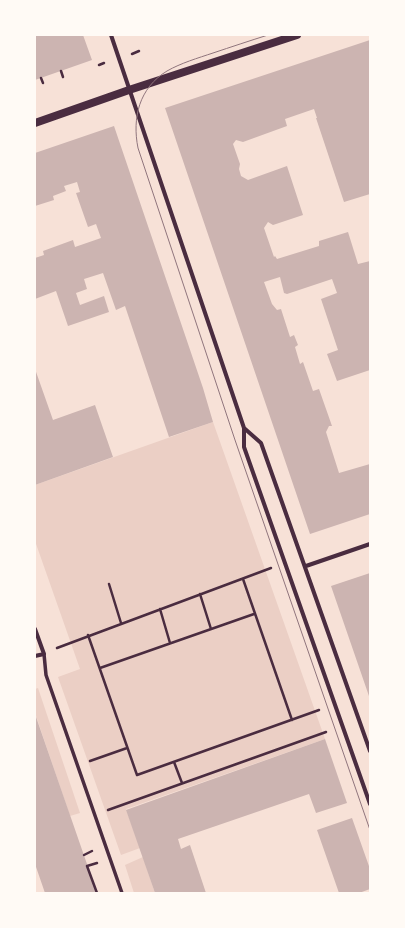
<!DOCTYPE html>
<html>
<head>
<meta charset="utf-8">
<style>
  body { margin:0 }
  #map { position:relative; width:405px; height:928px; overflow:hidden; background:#f7e1d7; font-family:"PT Sans Narrow",sans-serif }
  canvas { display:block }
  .frame { position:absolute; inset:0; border:36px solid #fffaf5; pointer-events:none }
</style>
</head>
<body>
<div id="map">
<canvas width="405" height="928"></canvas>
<div class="frame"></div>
</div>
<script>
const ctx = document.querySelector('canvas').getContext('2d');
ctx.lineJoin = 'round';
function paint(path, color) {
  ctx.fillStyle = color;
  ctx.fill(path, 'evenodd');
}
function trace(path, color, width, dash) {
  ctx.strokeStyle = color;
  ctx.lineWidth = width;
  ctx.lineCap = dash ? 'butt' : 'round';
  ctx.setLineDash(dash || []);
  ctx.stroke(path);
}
paint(new Path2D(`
  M 213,422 L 325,739 L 126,809 L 140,848 L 121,855 L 58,677 L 80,669 L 35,541 L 35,485 Z
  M 38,688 L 80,813 L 70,816 L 35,713 L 35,689 Z
  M 143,857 L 155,893 L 134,893 L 125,865 Z`), '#ebcfc5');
paint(new Path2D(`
  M 35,35 L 83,35 L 92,60 L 35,80 Z
  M 370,40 L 370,194 L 344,202 L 316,118 L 317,118 L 314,109 L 285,119 L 287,126 L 243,142 L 236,140 L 233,144 L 240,164 L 239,169 L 241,176 L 248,180 L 287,166 L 303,215 L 273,225 L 268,222 L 264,228 L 274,257 L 275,256 L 277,259 L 319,246 L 319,241 L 348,232 L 358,264 L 370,261 L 370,370 L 337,381 L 327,354 L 338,350 L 321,299 L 337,293 L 332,279 L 287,294 L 284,293 L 280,277 L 264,282 L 272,304 L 277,310 L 281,309 L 290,337 L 294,335 L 298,345 L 295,347 L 300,364 L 303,362 L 313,391 L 319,389 L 332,426 L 329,426 L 326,432 L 339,473 L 370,464 L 370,514 L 310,534 L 165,108 Z
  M 114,126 L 203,388 L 213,422 L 169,437 L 125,306 L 116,310 L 103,273 L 84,279 L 87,289 L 76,293 L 80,305 L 104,296 L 109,312 L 68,326 L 56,291 L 35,299 L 35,258 L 44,255 L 43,251 L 73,240 L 75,247 L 101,238 L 96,224 L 88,227 L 76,193 L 80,192 L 77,182 L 64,186 L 66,191 L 53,196 L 54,200 L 35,206 L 35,153 Z
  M 35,369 L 53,420 L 95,405 L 113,457 L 35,485 Z
  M 370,573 L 370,699 L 331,586 Z
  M 35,714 L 97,893 L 45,893 L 35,864 Z
  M 325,739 L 347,803 L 316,813 L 309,794 L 178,839 L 181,849 L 190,845 L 206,893 L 155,893 L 126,810 Z
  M 352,818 L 370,869 L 370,889 L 359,893 L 339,893 L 317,830 Z`), '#ccb4b1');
trace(new Path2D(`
  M 132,54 L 139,51
  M 99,65 L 104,63
  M 61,71 L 63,77
  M 41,78 L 43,83
  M 243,579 L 292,720
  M 109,584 L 121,623
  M 200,594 L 211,629
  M 160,609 L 170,643
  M 88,635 L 137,775 L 319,710
  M 57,648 L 271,568
  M 100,668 L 254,614
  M 90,761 L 127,748
  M 174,762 L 182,783
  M 108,810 L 326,732
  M 84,855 L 92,851
  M 97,863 L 87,866 L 97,893`), '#4a2c40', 2.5);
trace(new Path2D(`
  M 44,654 L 46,675 L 122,893`), '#4a2c40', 3.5);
trace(new Path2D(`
  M 111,35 L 244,428 L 244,447 L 370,804
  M 244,428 L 261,443 L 370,751
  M 306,566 L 370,544
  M 35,629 L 44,654 L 35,656`), '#4a2c40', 4);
trace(new Path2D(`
  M 35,123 L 129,90 L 297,35`), '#4a2c40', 8);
trace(new Path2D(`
  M 268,35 C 249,41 231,47 213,53 C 198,58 181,63 167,71 C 139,88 132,118 138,148 L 235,440 L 370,830`), '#8f747c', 1);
</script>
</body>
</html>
